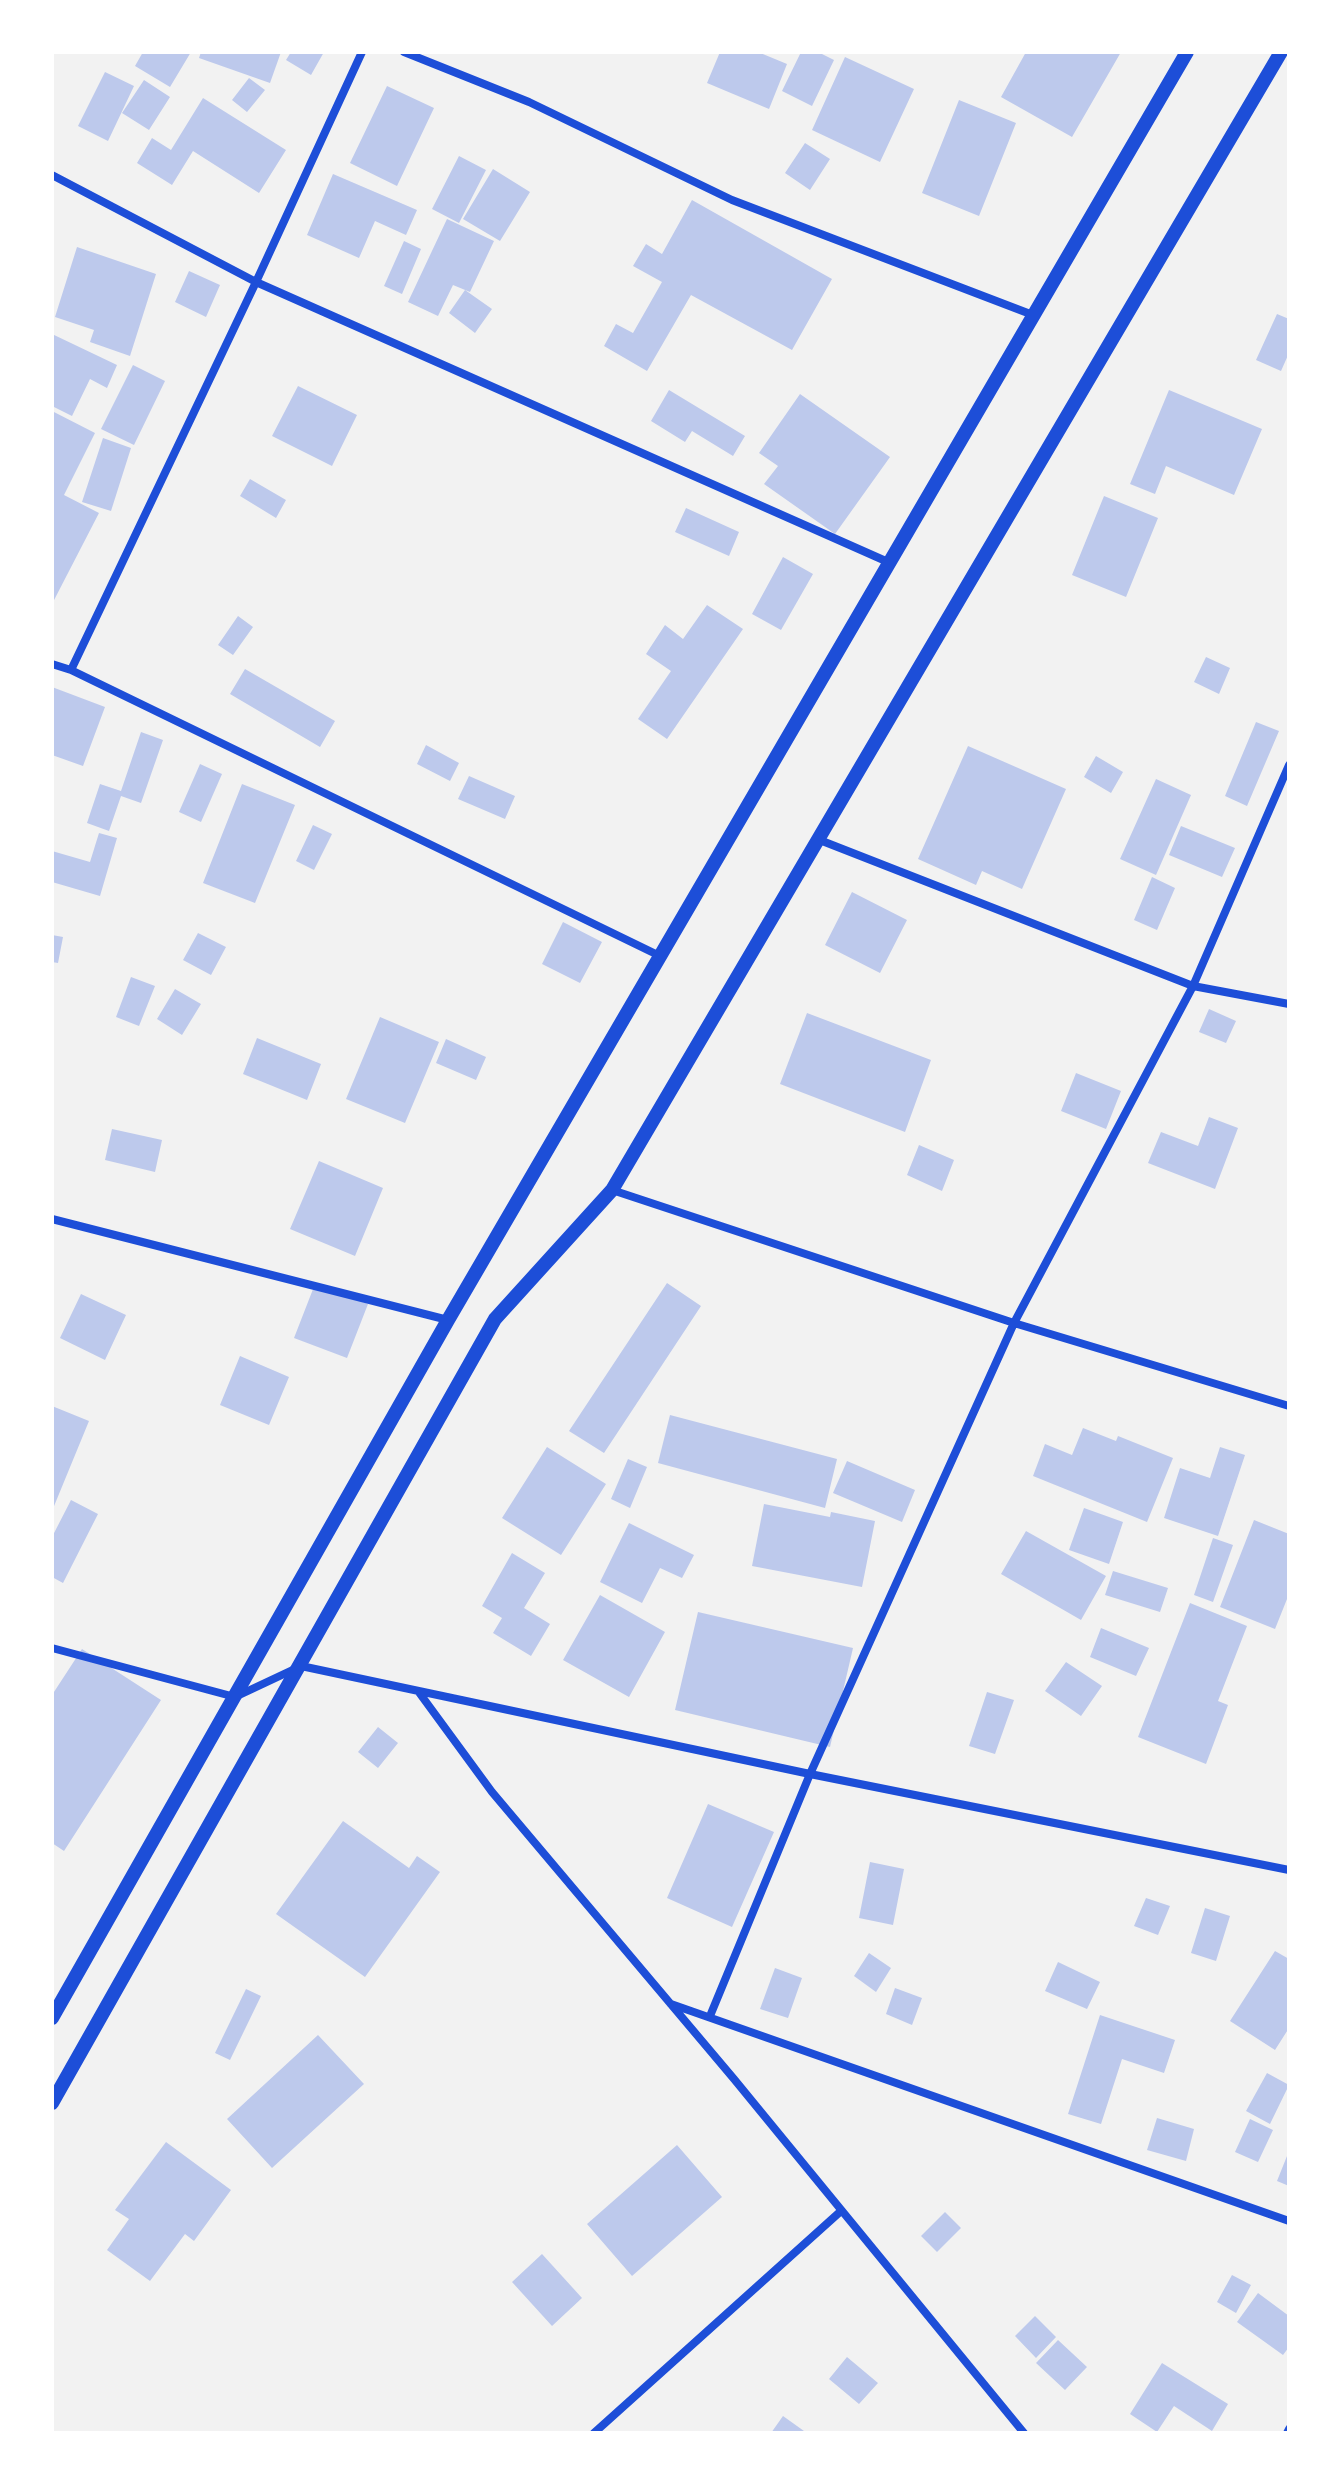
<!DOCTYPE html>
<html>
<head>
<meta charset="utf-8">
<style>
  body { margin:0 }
  #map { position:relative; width:1341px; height:2485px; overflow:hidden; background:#f2f2f2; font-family:"Times New Roman",serif }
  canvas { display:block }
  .frame { position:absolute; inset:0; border:54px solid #fff; pointer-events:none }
</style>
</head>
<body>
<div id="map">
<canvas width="1341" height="2485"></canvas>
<div class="frame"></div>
</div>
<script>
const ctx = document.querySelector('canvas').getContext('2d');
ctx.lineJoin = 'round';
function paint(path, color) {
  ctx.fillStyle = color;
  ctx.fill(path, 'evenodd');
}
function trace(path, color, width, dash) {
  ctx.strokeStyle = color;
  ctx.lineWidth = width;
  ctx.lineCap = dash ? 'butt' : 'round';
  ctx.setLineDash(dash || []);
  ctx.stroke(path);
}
paint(new Path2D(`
  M 143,52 L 191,52 L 170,87 L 135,66 Z
  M 201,52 L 281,52 L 270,83 L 199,58 Z
  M 291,52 L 324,52 L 311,75 L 286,60 Z
  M 720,52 L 758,52 L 787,64 L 769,109 L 707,83 Z
  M 801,52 L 818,52 L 834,60 L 812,106 L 782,91 Z
  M 1026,52 L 1121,52 L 1072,137 L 1001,97 Z
  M 845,57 L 914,89 L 880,162 L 812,130 Z
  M 105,72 L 134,86 L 108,141 L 78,126 Z
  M 249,78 L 265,90 L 247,112 L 232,100 Z
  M 144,80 L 170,97 L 149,130 L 122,113 Z
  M 387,86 L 434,108 L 397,186 L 350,163 Z
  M 203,98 L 286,150 L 259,193 L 193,151 L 172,185 L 137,163 L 152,138 L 171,150 Z
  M 959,100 L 1016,123 L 979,216 L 922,193 Z
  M 805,143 L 830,159 L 810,190 L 785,173 Z
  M 459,156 L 486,170 L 459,223 L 432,209 Z
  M 493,169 L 530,192 L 500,241 L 463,219 Z
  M 333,174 L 417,210 L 406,235 L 375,221 L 359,258 L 307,235 Z
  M 692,200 L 832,279 L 792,350 L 691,295 L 647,371 L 604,346 L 616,324 L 633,333 L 662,282 L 633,266 L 646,244 L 662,254 Z
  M 447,219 L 494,241 L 470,292 L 453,285 L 438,316 L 408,302 Z
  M 404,241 L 421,249 L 402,294 L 384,286 Z
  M 77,247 L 156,274 L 130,356 L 90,342 L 94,330 L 55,317 Z
  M 189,271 L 220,285 L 206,317 L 175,302 Z
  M 465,290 L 492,309 L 475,333 L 449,313 Z
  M 1277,314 L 1289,319 L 1289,353 L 1281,371 L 1256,360 Z
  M 52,334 L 117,365 L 107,388 L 90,379 L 72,416 L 52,406 Z
  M 133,365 L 165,381 L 134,445 L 101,429 Z
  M 298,386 L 357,415 L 332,466 L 272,436 Z
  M 669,390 L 745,436 L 733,456 L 692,431 L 685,442 L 651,421 Z
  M 1169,390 L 1262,429 L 1234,495 L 1166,466 L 1155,494 L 1130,484 Z
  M 800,394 L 890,457 L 835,534 L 764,484 L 778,466 L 759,453 Z
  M 52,411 L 95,433 L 64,495 L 99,513 L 52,604 Z
  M 103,438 L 131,448 L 111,511 L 82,502 Z
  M 250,479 L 286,500 L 276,518 L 240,496 Z
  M 1104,496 L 1158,518 L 1126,597 L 1072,575 Z
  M 686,508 L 739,532 L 729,556 L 675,532 Z
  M 783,557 L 813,574 L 781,630 L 752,614 Z
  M 707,605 L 743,629 L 667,739 L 638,719 L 671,671 L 646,654 L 665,625 L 683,639 Z
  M 238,616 L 253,627 L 233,655 L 218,645 Z
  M 1206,657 L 1230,668 L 1219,694 L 1194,682 Z
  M 245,669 L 335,721 L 320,747 L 230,694 Z
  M 52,687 L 105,707 L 83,766 L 52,755 Z
  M 1256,722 L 1279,731 L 1247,806 L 1225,796 Z
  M 141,732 L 163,740 L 141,803 L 121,796 L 109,831 L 87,823 L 100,784 L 121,791 Z
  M 426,745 L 459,763 L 450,781 L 417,764 Z
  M 968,746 L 1066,789 L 1022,889 L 982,871 L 976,885 L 918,859 Z
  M 1096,756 L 1123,772 L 1111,793 L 1084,777 Z
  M 200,764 L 222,774 L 201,822 L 179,812 Z
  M 469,776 L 515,796 L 505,819 L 458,799 Z
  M 1156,779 L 1191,795 L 1156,875 L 1120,859 Z
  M 242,784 L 295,805 L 255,903 L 203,883 Z
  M 313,825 L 332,834 L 314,870 L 296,861 Z
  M 1181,826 L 1235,848 L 1222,877 L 1169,855 Z
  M 99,833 L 117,838 L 100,896 L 52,882 L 52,851 L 90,862 Z
  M 1152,877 L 1175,888 L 1157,930 L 1134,920 Z
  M 852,892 L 907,920 L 880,973 L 825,945 Z
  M 563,922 L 602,942 L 580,983 L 542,964 Z
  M 198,933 L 226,947 L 211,975 L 183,960 Z
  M 52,935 L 63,937 L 58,963 L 52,962 Z
  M 131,977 L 155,986 L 139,1026 L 116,1017 Z
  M 175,989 L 201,1004 L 182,1035 L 157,1019 Z
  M 1209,1009 L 1236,1021 L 1226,1043 L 1199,1032 Z
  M 807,1013 L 931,1060 L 905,1132 L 780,1084 Z
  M 380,1017 L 439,1042 L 405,1123 L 346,1099 Z
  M 257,1038 L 321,1064 L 307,1100 L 243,1074 Z
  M 446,1039 L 486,1057 L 476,1080 L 436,1063 Z
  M 1076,1073 L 1121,1091 L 1106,1129 L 1061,1111 Z
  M 1209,1117 L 1238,1128 L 1215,1189 L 1148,1163 L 1161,1132 L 1198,1146 Z
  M 112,1129 L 162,1140 L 155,1172 L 105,1160 Z
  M 919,1145 L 954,1160 L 942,1191 L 907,1175 Z
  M 319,1161 L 383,1188 L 355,1256 L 290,1229 Z
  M 667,1283 L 701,1306 L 604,1453 L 569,1431 Z
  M 315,1284 L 368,1304 L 347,1358 L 294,1338 Z
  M 81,1294 L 126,1315 L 105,1360 L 60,1338 Z
  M 240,1356 L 289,1377 L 269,1425 L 220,1405 Z
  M 52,1406 L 89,1421 L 52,1511 Z
  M 670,1415 L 837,1459 L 825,1508 L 658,1463 Z
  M 1083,1428 L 1116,1441 L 1118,1436 L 1173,1458 L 1147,1522 L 1033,1476 L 1045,1444 L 1072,1455 Z
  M 547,1447 L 606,1484 L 561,1555 L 502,1518 Z
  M 1220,1447 L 1245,1455 L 1218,1536 L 1164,1518 L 1180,1468 L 1210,1478 Z
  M 628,1459 L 647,1467 L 630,1508 L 611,1499 Z
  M 847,1461 L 915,1490 L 902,1522 L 833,1493 Z
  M 71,1500 L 98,1514 L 63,1583 L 52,1577 L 52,1537 Z
  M 764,1504 L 830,1517 L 831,1512 L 875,1521 L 862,1587 L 752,1566 Z
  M 1084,1508 L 1123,1522 L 1109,1564 L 1069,1550 Z
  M 1254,1520 L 1289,1534 L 1289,1594 L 1275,1629 L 1220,1607 Z
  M 629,1523 L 694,1555 L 682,1578 L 660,1568 L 642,1603 L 600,1582 Z
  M 1026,1531 L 1106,1576 L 1081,1620 L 1001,1574 Z
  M 1213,1538 L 1233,1545 L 1213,1602 L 1194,1595 Z
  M 512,1553 L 545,1573 L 524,1608 L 550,1624 L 531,1656 L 493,1633 L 502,1618 L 482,1606 Z
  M 1113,1571 L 1168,1588 L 1160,1612 L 1105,1595 Z
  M 600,1595 L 665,1632 L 629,1697 L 563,1660 Z
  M 1190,1603 L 1247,1626 L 1218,1701 L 1228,1705 L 1206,1764 L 1138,1737 Z
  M 698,1612 L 853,1648 L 830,1747 L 675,1710 Z
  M 1101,1628 L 1149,1648 L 1136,1676 L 1090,1657 Z
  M 82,1649 L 161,1700 L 64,1851 L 52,1843 L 52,1695 Z
  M 1066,1662 L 1102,1686 L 1081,1716 L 1045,1691 Z
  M 987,1692 L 1014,1700 L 995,1754 L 969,1746 Z
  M 378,1727 L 398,1743 L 378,1768 L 358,1752 Z
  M 708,1804 L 774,1832 L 732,1927 L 667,1898 Z
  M 343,1821 L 409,1868 L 417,1856 L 440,1872 L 365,1977 L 276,1914 Z
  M 870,1862 L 904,1869 L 893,1925 L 859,1918 Z
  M 1146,1898 L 1170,1906 L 1158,1935 L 1134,1926 Z
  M 1205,1908 L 1230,1916 L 1216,1961 L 1191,1953 Z
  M 1275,1951 L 1289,1959 L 1289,2028 L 1275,2050 L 1230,2021 Z
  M 869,1953 L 891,1968 L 876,1992 L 854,1976 Z
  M 1058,1962 L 1100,1982 L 1087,2009 L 1045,1991 Z
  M 775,1968 L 802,1978 L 788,2018 L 760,2009 Z
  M 895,1988 L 922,1998 L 912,2025 L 886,2014 Z
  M 246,1989 L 261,1996 L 230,2060 L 215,2053 Z
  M 1100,2015 L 1175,2040 L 1164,2073 L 1122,2059 L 1101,2124 L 1068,2114 Z
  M 318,2035 L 364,2084 L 272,2168 L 227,2119 Z
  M 1267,2073 L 1289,2085 L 1270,2124 L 1246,2111 Z
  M 1157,2118 L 1194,2129 L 1186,2161 L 1147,2150 Z
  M 1250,2119 L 1273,2130 L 1258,2162 L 1235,2152 Z
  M 166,2142 L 231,2190 L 194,2241 L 185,2234 L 150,2281 L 107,2250 L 129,2219 L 115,2210 Z
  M 677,2145 L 722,2197 L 632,2276 L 587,2224 Z
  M 1289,2151 L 1289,2186 L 1277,2181 Z
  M 945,2212 L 961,2228 L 937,2252 L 921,2236 Z
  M 542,2254 L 582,2298 L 552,2326 L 512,2282 Z
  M 1232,2275 L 1251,2285 L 1236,2313 L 1217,2302 Z
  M 1258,2293 L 1289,2316 L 1289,2347 L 1283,2355 L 1237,2322 Z
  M 1035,2316 L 1056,2337 L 1036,2358 L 1015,2336 Z
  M 1058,2340 L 1087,2367 L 1065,2390 L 1036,2363 Z
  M 847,2357 L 878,2383 L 859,2404 L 829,2379 Z
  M 1162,2363 L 1228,2404 L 1212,2431 L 1174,2406 L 1157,2432 L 1130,2414 Z
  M 783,2416 L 804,2431 L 803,2433 L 771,2433 Z`), '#bdc9ec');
trace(new Path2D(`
  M 404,52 L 529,102 L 732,200 L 1033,315
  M 52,175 L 256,282 L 888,562
  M 52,664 L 71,670 L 660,956
  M 71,670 L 256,282 L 362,52
  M 817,839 L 1193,986 L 1289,1004
  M 612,1190 L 1014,1323 L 1289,1406
  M 52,1219 L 448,1320
  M 52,1648 L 235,1697 L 301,1666 L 810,1774 L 1289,1870
  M 418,1691 L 492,1792 L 734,2079 L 1024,2433
  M 671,2004 L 1289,2221
  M 710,2016 L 810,1774 L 1014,1323 L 1193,986 L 1289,765
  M 594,2433 L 841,2211
  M 1287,2433 L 1289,2429`), '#1d4ed8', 8);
trace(new Path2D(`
  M 52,2018 L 448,1320 L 1187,52
  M 52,2103 L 495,1319 L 612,1190 L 1281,52`), '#1d4ed8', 14);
</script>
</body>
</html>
